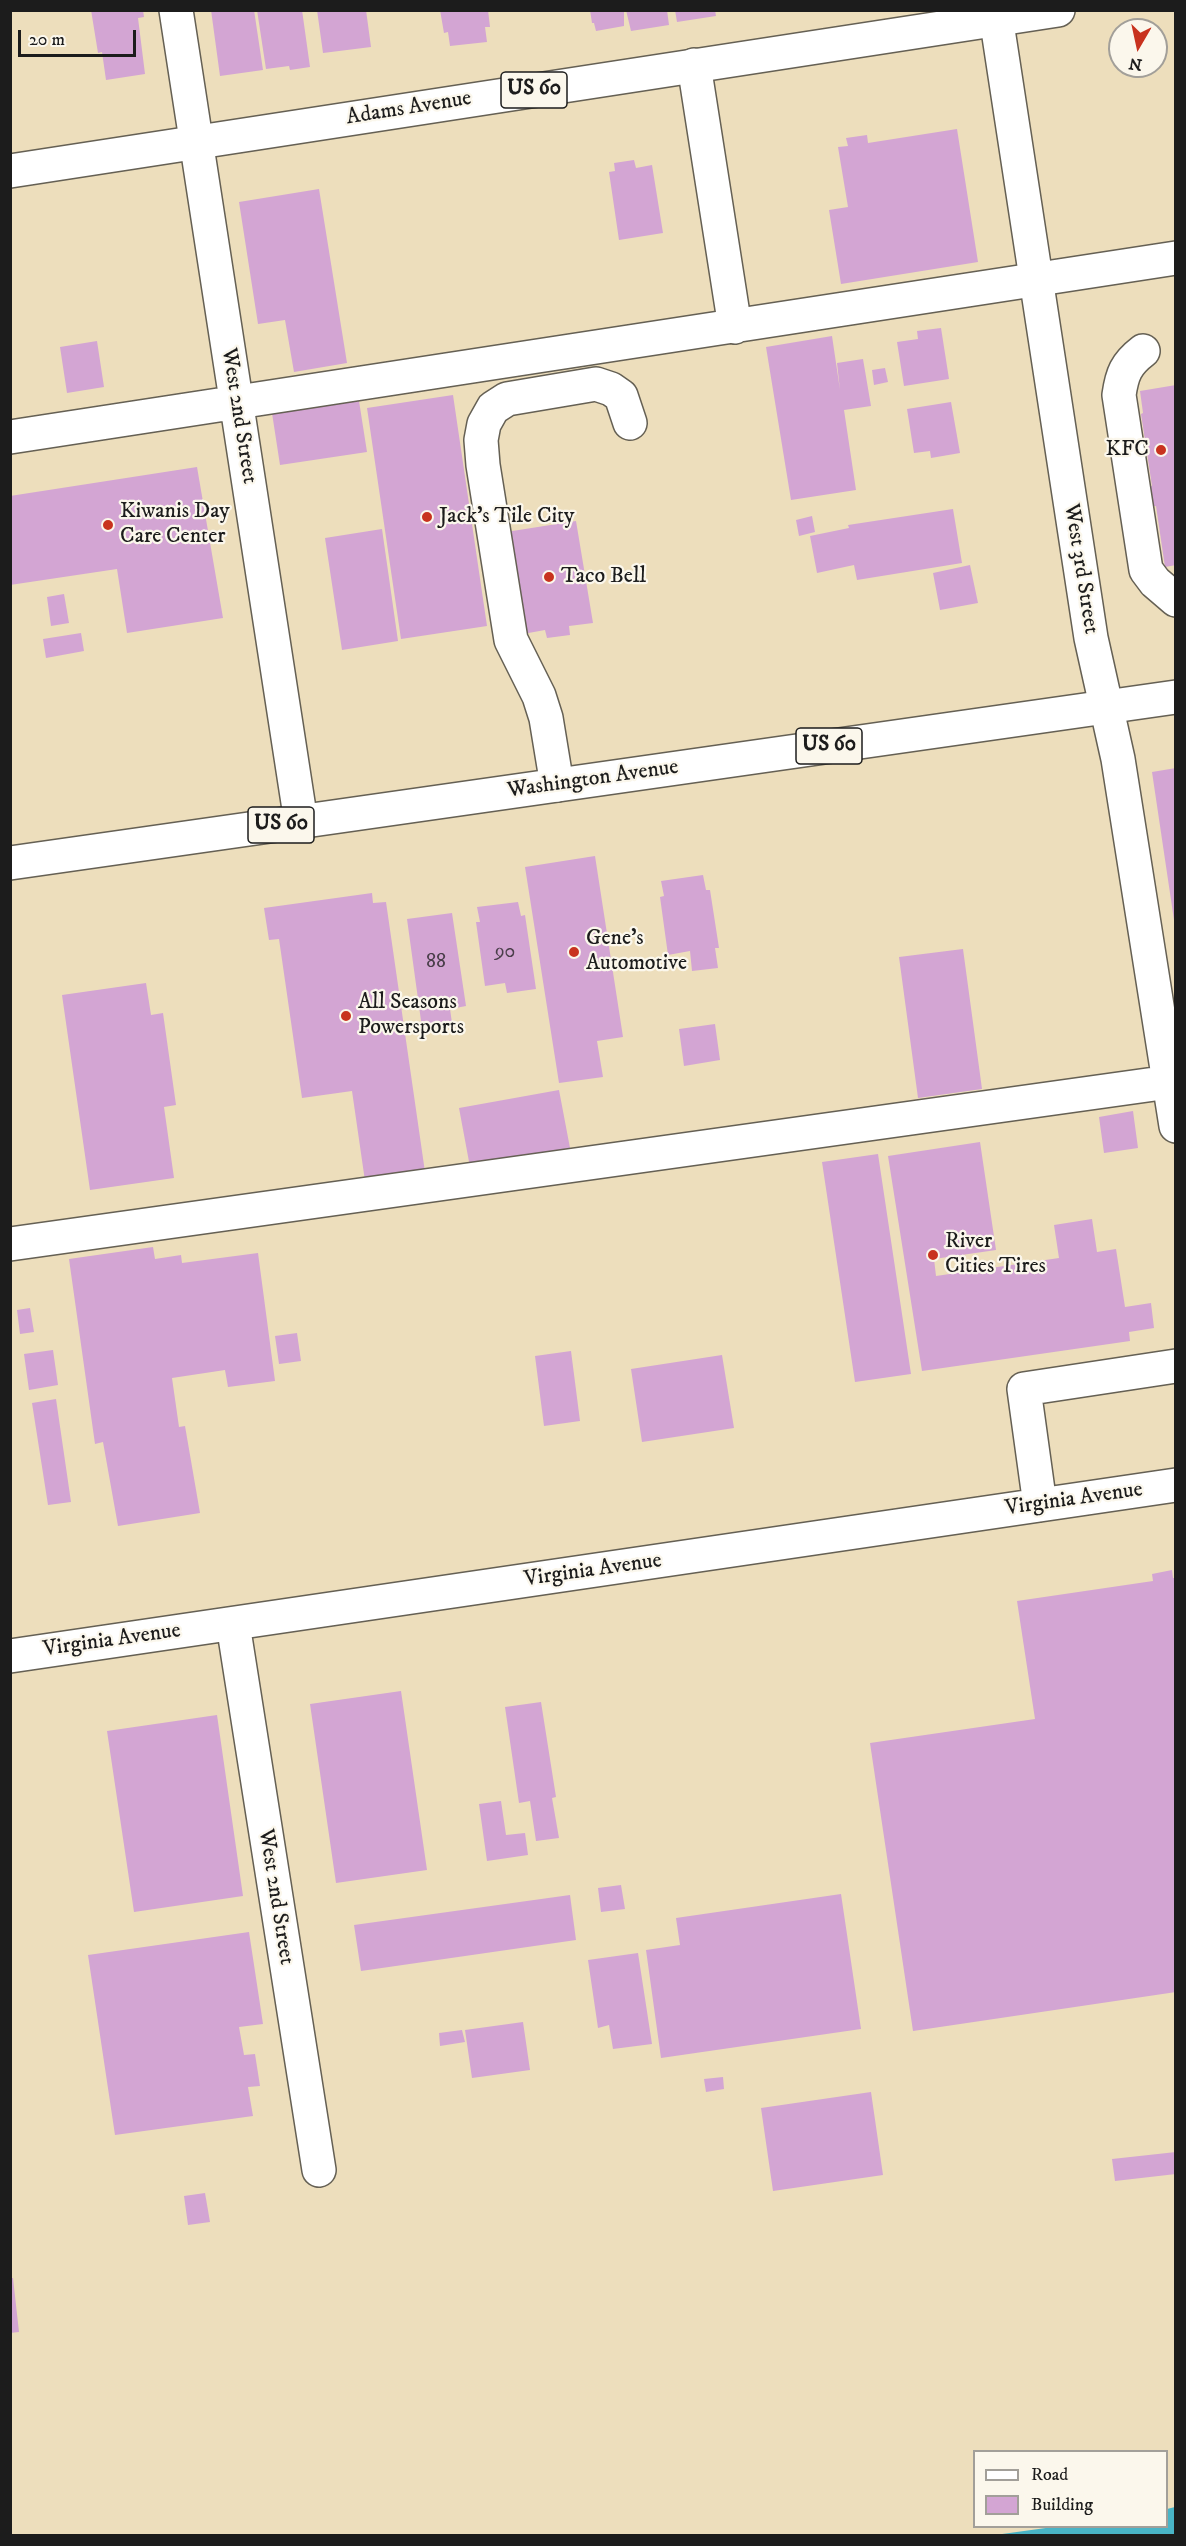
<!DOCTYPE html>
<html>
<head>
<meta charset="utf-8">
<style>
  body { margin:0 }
  #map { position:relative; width:1186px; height:2546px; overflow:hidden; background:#eddebc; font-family:"IM FELL DW Pica",serif }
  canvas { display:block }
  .frame { position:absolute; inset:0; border:12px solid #1c1c1c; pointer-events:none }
  .legend { position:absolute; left:973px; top:2450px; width:195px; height:78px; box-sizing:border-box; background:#fbf7ec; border:2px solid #a29f99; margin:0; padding:8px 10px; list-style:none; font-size:18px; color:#1c1c1c }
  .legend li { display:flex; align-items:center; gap:12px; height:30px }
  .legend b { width:30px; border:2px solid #a29f99 }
  .north { position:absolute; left:1108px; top:18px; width:60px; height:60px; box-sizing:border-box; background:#fbf7ec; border:2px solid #a29f99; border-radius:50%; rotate:189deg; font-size:16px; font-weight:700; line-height:24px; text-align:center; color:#1c1c1c }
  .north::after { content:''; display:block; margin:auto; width:21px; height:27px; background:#c8321e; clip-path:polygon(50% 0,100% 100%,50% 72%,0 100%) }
  .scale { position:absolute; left:18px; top:30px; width:118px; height:27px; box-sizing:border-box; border:3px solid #1c1c1c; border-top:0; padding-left:8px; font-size:18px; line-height:21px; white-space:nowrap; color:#1c1c1c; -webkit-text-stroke:4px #fbf7ec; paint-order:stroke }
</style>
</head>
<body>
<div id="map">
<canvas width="1186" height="2546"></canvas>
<div class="frame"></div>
<ul class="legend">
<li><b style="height:8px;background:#fff"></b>Road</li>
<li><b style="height:16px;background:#d3a5d3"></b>Building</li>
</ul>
<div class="north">N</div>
<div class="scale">20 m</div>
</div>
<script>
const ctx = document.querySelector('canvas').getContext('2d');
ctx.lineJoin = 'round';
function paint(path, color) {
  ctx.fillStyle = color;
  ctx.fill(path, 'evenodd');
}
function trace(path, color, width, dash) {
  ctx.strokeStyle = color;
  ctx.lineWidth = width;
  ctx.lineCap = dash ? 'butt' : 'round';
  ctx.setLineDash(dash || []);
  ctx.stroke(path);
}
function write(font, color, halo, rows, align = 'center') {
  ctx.font = font + ' "IM FELL DW Pica",serif';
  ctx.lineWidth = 4.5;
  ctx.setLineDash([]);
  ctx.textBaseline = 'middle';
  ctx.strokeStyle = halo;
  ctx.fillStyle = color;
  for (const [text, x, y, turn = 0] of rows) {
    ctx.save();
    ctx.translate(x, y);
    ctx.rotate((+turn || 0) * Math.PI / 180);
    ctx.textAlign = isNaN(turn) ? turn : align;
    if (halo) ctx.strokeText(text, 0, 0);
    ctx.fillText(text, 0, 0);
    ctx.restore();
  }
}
paint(new Path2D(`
  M 1175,2507 L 1175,2535 L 995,2535 L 1053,2527 L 1166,2526 L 1167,2509 Z`), '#49b4c6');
paint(new Path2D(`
  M 91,10 L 143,10 L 144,17 L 138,18 L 145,74 L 106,80 L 102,52 L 98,53 Z
  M 211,10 L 254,10 L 263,70 L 220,76 Z
  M 257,10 L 302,10 L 310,67 L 290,70 L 289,66 L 266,69 Z
  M 317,10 L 366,10 L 371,47 L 323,53 Z
  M 440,10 L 488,10 L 490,27 L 485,27 L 487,42 L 450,46 L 448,32 L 444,33 Z
  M 590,10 L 624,10 L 624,26 L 596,31 L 594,23 L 592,23 Z
  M 626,10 L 667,10 L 669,25 L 631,31 Z
  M 675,10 L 715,10 L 716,16 L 677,22 Z
  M 957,129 L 978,262 L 841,284 L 829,210 L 848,207 L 838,147 L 848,146 L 846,138 L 867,135 L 868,143 Z
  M 634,160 L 636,168 L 652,165 L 663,233 L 619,240 L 609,172 L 615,171 L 614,163 Z
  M 319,189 L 347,363 L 294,372 L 285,320 L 258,324 L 239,202 Z
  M 941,328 L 949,379 L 904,386 L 897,342 L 918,339 L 917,331 Z
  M 832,336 L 840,390 L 837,363 L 863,359 L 871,406 L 844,410 L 856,490 L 791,500 L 766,347 Z
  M 97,341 L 104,387 L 67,393 L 60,347 Z
  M 885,368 L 888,382 L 874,385 L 872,370 Z
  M 1176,385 L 1176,565 L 1165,567 L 1156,506 L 1150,507 L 1146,487 L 1152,486 L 1141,414 L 1143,413 L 1140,391 Z
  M 453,395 L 487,626 L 401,639 L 367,408 Z
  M 359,401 L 367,452 L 280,465 L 272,413 Z
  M 951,402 L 960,453 L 931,458 L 930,451 L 914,453 L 907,409 Z
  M 197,467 L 223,618 L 127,633 L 117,569 L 10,585 L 10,496 Z
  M 953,509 L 962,563 L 857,580 L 854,565 L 817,573 L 810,536 L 849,528 L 848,525 Z
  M 812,516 L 815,532 L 799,536 L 796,520 Z
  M 576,521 L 593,623 L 569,626 L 570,635 L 547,638 L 545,630 L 523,634 L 506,532 Z
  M 382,529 L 398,641 L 342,650 L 325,538 Z
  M 970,565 L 978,603 L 940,610 L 933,573 Z
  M 64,594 L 69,623 L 51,626 L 47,597 Z
  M 81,633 L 84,651 L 46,658 L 43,639 Z
  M 1176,768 L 1176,920 L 1174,920 L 1152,772 Z
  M 595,856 L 623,1037 L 597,1041 L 603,1077 L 559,1083 L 525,867 Z
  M 703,875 L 706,890 L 710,890 L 719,948 L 715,948 L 718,968 L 692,971 L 690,951 L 668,955 L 660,897 L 664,896 L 661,881 Z
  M 372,893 L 373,903 L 386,902 L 425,1172 L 365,1181 L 352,1091 L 302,1098 L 279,939 L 269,940 L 264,908 Z
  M 518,902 L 521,916 L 525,915 L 536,989 L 507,993 L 505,983 L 485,986 L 476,922 L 480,922 L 477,907 Z
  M 452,913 L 466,1006 L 450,1009 L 452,1023 L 422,1028 L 407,919 Z
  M 963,949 L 982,1089 L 918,1098 L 899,957 Z
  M 146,983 L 151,1015 L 163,1013 L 176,1105 L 164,1107 L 174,1178 L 90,1190 L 62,995 Z
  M 715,1024 L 720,1060 L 684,1066 L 679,1029 Z
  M 559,1090 L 570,1148 L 470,1167 L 459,1108 Z
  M 1133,1111 L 1138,1148 L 1104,1153 L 1099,1117 Z
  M 980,1142 L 996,1250 L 934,1259 L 936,1276 L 1059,1258 L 1054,1225 L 1092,1219 L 1097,1252 L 1116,1249 L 1125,1307 L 1151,1303 L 1154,1328 L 1129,1332 L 1130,1341 L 922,1371 L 888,1156 Z
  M 878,1154 L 911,1374 L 855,1382 L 822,1162 Z
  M 153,1247 L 155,1259 L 181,1255 L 182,1263 L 258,1253 L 275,1381 L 228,1387 L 225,1370 L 172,1378 L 179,1427 L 185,1426 L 200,1513 L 118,1526 L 103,1442 L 95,1444 L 69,1259 Z
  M 30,1308 L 34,1332 L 20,1334 L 17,1310 Z
  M 297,1333 L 301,1361 L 279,1364 L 275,1336 Z
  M 53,1350 L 58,1385 L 29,1390 L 24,1354 Z
  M 571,1351 L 580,1421 L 544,1426 L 535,1356 Z
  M 722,1355 L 734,1428 L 642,1442 L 631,1369 Z
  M 56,1399 L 71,1502 L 48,1505 L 32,1403 Z
  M 1172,1570 L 1173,1578 L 1176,1578 L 1176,1992 L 913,2031 L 870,1743 L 1035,1719 L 1017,1601 L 1153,1581 L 1152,1574 Z
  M 401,1691 L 427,1870 L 336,1883 L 310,1704 Z
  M 541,1702 L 556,1797 L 552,1798 L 559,1838 L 536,1841 L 530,1801 L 519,1803 L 505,1707 Z
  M 217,1715 L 243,1896 L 134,1912 L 107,1731 Z
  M 501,1801 L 506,1835 L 525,1833 L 528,1855 L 487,1861 L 479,1804 Z
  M 621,1885 L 625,1909 L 601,1912 L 598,1888 Z
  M 841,1894 L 861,2029 L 661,2058 L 646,1950 L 680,1945 L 676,1918 Z
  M 570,1895 L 576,1940 L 361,1971 L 354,1925 Z
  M 249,1932 L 263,2024 L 239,2027 L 244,2055 L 255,2054 L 260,2086 L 248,2087 L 253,2116 L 115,2135 L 88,1955 Z
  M 638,1953 L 652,2044 L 613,2049 L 609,2025 L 598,2028 L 588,1960 Z
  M 523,2022 L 530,2070 L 472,2078 L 465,2030 Z
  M 462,2030 L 465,2042 L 440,2046 L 439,2033 Z
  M 723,2077 L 724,2089 L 706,2092 L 704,2079 Z
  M 871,2092 L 883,2175 L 773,2191 L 761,2108 Z
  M 1176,2152 L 1176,2174 L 1115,2181 L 1112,2159 Z
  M 205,2193 L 210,2222 L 188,2225 L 184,2196 Z
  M 10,2278 L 13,2278 L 19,2332 L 10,2333 Z`), '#d3a5d3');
const minor = new Path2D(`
  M 176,10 L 301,822
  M 995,10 L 1091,638 L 1118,759 L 1176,1126
  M 694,65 L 735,327
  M 1143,351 C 1126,364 1122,374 1119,395 L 1146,570 L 1155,582 L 1176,600
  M 10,437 L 1176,258
  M 557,785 L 546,718 L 539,696 L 511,640 L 483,465 L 481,440 L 484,424 L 493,408 L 507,399 L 596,384 L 611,389 L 621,396 L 630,423
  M 10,1244 L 1169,1082
  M 1040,1505 L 1024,1389 L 1176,1366
  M 233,1624 L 319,2170
  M 10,1656 L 1176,1485`);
const major = new Path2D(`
  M 10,171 L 1058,10
  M 10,863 L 1176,697`);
trace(minor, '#656054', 36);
trace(major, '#656054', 36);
trace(minor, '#fff', 33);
trace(major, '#fff', 33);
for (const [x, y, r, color] of [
  [1161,450,6,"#c8321e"],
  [427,517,6,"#c8321e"],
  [108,525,6,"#c8321e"],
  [549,577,6,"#c8321e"],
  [574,952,6,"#c8321e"],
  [346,1016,6,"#c8321e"],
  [933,1255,6,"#c8321e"]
]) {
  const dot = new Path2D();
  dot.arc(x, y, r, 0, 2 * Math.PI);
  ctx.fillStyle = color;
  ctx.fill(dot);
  trace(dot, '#fbf7ec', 2);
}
write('20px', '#4a3e4a', null, [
  ["90",505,953],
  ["88",436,963]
]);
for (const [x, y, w] of [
  [534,90,66],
  [829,746,66],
  [281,825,66]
]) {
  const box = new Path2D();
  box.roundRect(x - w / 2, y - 18, w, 36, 4.5);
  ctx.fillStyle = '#fbf7ec';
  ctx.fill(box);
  trace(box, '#1c1c1c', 1.5);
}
write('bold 21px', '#1c1c1c', null, [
  ["US 60",534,90],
  ["US 60",829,746],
  ["US 60",281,825]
]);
write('22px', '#1c1c1c', '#fbf7ec', [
  ["Adams Avenue",409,109,-9],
  ["West 2nd Street",238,416,81],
  ["West 3rd Street",1080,569,81],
  ["Washington Avenue",593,780,-8],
  ["Virginia Avenue",1074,1500,-8],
  ["Virginia Avenue",593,1571,-8],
  ["Virginia Avenue",112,1641,-8],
  ["West 2nd Street",275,1897,81]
]);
write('22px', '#1c1c1c', '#fbf7ec', [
  ["KFC",1149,450,"right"],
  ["Kiwanis Day",120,512],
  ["Care Center",120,537],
  ["Jack's Tile City",439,517],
  ["Taco Bell",561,577],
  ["Gene's",586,939],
  ["Automotive",586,964],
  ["All Seasons",358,1003],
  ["Powersports",358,1028],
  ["River",945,1242],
  ["Cities Tires",945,1267]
], 'left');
</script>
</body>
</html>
